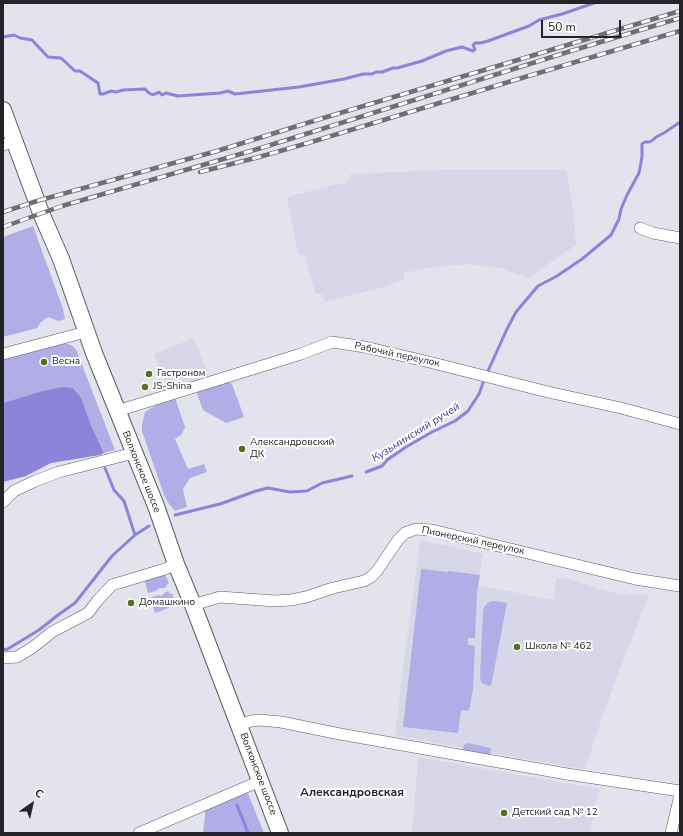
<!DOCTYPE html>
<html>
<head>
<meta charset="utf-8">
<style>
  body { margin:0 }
  #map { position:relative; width:683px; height:836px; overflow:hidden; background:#e3e3ee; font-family:"Nunito Sans",sans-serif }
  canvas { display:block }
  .frame { position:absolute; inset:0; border:4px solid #242428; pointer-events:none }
  .north { position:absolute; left:12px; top:784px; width:40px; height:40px; -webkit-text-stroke:3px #fff; paint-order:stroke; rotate:34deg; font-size:11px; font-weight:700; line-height:16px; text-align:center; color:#242428 }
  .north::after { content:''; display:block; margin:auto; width:14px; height:18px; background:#242428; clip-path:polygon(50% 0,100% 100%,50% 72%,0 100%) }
  .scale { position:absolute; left:541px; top:20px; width:80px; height:18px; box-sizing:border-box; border:2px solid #242428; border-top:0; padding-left:5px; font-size:12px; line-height:14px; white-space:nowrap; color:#242428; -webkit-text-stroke:3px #fff; paint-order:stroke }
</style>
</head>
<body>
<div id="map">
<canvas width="683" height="836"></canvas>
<div class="frame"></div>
<div class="north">С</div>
<div class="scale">50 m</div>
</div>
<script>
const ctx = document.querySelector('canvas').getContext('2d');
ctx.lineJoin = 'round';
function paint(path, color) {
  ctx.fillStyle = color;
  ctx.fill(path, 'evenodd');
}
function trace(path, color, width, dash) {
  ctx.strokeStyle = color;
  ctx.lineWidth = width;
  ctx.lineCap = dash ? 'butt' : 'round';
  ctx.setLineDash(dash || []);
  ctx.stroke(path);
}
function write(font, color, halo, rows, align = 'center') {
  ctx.font = font + ' "Nunito Sans",sans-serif';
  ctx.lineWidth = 4;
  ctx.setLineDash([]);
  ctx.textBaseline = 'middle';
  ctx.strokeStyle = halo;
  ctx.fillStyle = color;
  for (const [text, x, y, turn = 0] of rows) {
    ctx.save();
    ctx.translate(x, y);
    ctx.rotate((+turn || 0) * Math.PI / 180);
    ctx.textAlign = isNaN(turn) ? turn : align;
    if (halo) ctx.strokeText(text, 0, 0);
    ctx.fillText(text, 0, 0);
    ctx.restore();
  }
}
paint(new Path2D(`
  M 442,170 L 566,170 L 573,208 L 576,245 L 528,278 L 500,268 L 469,264 L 436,267 L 404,273 L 404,280 L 380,288 L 330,301 L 324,302 L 323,295 L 315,293 L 305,256 L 298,254 L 287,197 L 341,183 L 345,184 L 351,174 Z
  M 194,338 L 208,376 L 168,390 L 154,354 Z
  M 420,540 L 483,554 L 477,585 L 554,600 L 556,577 L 571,580 L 621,595 L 649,594 L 604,711 L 585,769 L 502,755 L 395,735 L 403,668 Z
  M 418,757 L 599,789 L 590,833 L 412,833 Z`), '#d7d7e9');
paint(new Path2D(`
  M 33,226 L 63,309 L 65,319 L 59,321 L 48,317 L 41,322 L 37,328 L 3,337 L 3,237 Z
  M 59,342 L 71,345 L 76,349 L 115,450 L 104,453 L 91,425 L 61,387 L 42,391 L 3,403 L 3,358 Z
  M 227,381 L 232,384 L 244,417 L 226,423 L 203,410 L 196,391 Z
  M 175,398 L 185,427 L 182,434 L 175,439 L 188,469 L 204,464 L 207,472 L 190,478 L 183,489 L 187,507 L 175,511 L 169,504 L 164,495 L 142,431 L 142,424 L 145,412 L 156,405 Z
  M 421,569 L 448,572 L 449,571 L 480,575 L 477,592 L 475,638 L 468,638 L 468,645 L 475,646 L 473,690 L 469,711 L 461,710 L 458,733 L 403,727 Z
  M 165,573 L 169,584 L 166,585 L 167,587 L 163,588 L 159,588 L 156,591 L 148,593 L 144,579 Z
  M 168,591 L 170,594 L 172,593 L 176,605 L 155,613 L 150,598 L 158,595 L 162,596 L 164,593 Z
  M 495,601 L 507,603 L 491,686 C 484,685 481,684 480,677 L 483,610 C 485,604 489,601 495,601 Z
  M 468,743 L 491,748 L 490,756 L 465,752 L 463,749 L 464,745 Z
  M 247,791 L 264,833 L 203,833 L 205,815 L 205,809 Z`), '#b1ade7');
paint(new Path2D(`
  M 61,387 L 73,388 L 81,398 L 91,425 L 104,453 L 100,455 L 51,463 L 26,476 L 3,482 L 3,403 L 42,391 Z`), '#8d84d9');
trace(new Path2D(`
  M 3,37 L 14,35 L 20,38 L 32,40 L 48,57 L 61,58 L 75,71 L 80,71 L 98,83 L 100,94 L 103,94 L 111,91 L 116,92 L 123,90 L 145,89 C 150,95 153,96 159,92 L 162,95 L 166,93 L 178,96 L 220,93 L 228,91 L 235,94 L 299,87 L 344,79 L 363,74 L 372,74 L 376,72 L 382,72 L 393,68 L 397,68 L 422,61 L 446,51 L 462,47 L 473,51 L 475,49 L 473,45 L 475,43 L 480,43 L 488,41 L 529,26 L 539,20 L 562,14 L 594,3
  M 488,371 L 507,329 L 516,312 L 532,293 L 538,286 L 557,276 L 582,259 L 611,235 L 619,219 L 621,209 L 627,195 L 639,173 L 642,157 L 642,144 L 645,142 L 649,142 L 653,140 L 656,137 L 664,133 L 680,122
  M 105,468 L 114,490 L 124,501 L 135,535
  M 366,472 L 382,466 L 387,460 L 406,447 L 432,432 L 455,421 L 468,411 L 479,394 L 483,383
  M 175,515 L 220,504 L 256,491 L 268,488 L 290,492 L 307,491 L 322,483 L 352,476
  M 3,649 L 6,650 L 39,630 L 58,615 L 75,603 L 112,556 L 135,535 L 149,526
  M 237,805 L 248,833`), '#8d84d9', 3);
const street = new Path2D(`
  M 3,145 L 15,141
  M 640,228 L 653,233 L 680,238
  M 3,354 L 86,332
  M 117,411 L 301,354 L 332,342 L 365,347 L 425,361 L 548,392 L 621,408 L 680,424
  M 3,502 L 14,491 L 35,481 L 59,472 L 134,453
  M 193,605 L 220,597 L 275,601 L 291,600 L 306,597 L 333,588 L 364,581 L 371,577 L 377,571 L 398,540 L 405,533 L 416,529 L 432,530 L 635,579 L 680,586
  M 3,658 L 17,657 L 32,648 L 52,632 L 88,613 L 98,600 L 112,585 L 165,569 L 176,564
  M 239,725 L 251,721 L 260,720 L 281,722 L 340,734 L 567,774 L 680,791
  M 139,833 L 260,781
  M 671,833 L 680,795`);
const secondary = new Path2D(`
  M 3,110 L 41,213 L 61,259 L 94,353 L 156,506 L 176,564 L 193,605 L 280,833`);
trace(street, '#5b5b64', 12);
trace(secondary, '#5b5b64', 18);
trace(street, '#fff', 11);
trace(secondary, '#fff', 16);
const rail = new Path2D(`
  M 200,172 L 259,157 L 308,143 L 525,77 L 680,31
  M 3,212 L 37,201 L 217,151 L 320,119 L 521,59 L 680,11
  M 3,227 L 62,206 L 261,148 L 571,51 L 680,18`);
trace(rail, '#6f6f76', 4.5);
trace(rail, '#fff', 3, [9]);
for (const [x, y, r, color] of [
  [44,362,4,"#537025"],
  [149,374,4,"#537025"],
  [145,387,4,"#537025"],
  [242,449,4,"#537025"],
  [131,603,4,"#537025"],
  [517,647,4,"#537025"],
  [504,813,4,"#537025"]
]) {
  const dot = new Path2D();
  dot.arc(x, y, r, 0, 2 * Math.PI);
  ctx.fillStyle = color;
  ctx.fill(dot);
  trace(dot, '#fff', 1.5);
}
write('10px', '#242428', '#fff', [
  ["Рабочий переулок",397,355,12],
  ["Волхонское шоссе",141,472,68],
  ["Пионерский переулок",473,541,12],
  ["Волхонское шоссе",258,774,69]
]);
write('10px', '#242428', '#fff', [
  ["Весна",52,362],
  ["Гастроном",157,374],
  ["JS-Shina",153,387],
  ["Александровский",250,443],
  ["ДК",250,455],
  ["Домашкино",139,603],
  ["Школа № 462",525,647],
  ["Детский сад № 12",512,813]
], 'left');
write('italic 11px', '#4a3598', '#fff', [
  ["Кузьминский ручей",416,433,-32]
]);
write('bold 12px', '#242428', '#fff', [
  ["Александровская",352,793]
]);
</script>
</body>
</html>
